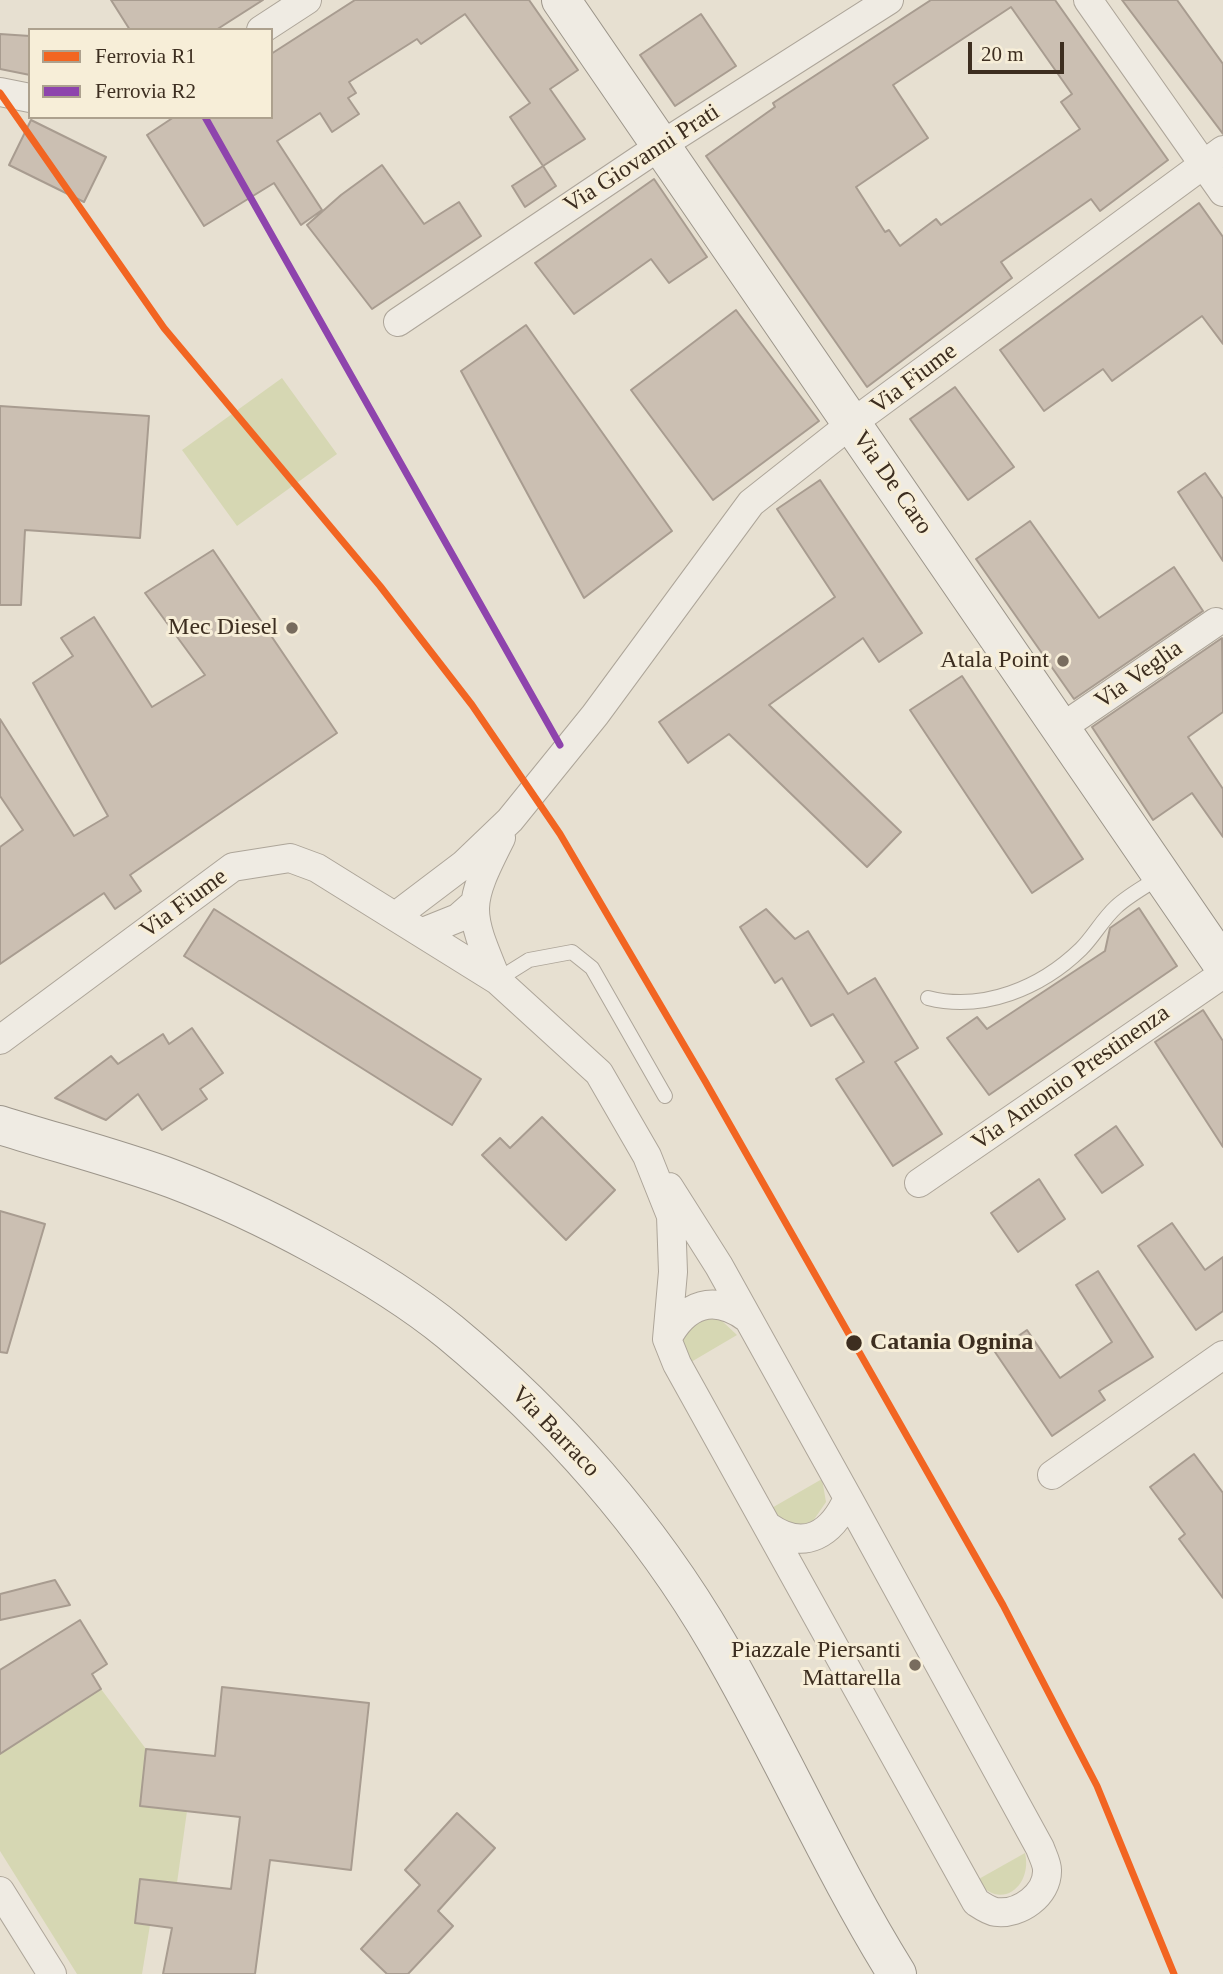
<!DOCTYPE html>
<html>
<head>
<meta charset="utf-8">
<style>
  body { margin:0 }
  #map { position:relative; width:1223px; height:1974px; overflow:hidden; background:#e7e0d1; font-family:"Times New Roman",serif }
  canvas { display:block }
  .legend { position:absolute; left:28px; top:28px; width:245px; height:91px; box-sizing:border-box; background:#f7eed8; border:2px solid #ada18e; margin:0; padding:9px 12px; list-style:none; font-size:21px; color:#3d2e20 }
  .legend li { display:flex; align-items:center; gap:14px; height:35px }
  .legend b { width:35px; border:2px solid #ada18e }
  .scale { position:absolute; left:968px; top:42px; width:96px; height:32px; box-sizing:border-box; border:4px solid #3d2e20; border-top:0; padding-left:9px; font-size:21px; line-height:24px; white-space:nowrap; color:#3d2e20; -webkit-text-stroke:5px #f7eed8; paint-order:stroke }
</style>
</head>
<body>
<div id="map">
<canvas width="1223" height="1974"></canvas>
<ul class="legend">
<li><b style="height:9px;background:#f26522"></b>Ferrovia R1</li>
<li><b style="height:9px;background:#8e44ad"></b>Ferrovia R2</li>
</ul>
<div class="scale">20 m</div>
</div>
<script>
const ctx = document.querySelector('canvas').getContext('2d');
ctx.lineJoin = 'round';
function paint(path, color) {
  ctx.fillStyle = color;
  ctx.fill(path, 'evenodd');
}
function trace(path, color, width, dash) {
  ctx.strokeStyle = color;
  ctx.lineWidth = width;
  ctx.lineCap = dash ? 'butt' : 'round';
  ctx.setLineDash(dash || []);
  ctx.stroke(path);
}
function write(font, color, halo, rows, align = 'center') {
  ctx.font = font + ' "Times New Roman",serif';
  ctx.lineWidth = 6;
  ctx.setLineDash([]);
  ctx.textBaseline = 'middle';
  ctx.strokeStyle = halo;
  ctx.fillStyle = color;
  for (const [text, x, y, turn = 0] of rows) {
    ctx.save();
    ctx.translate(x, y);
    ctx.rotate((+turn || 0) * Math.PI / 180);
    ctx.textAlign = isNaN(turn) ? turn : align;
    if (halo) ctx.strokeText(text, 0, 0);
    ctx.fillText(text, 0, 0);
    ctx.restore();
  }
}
paint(new Path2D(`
  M 282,378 L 337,454 L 237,526 L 182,450 Z
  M 710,1318 L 721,1320 L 737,1335 L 686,1365 C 670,1340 687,1326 710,1318 Z
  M 822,1479 L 826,1502 L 813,1521 C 794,1528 783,1524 770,1509 Z
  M 101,1689 L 146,1749 L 140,1806 L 187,1811 L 177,1883 L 150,1925 L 142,1974 L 77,1974 L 0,1851 L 0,1754 Z
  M 1025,1853 C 1033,1887 999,1912 977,1880 Z`), '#d6d7b3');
const building = new Path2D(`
  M 111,0 L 263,0 L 216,30 L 130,30 Z
  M 355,0 L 529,0 L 578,70 L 550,89 L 585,139 L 543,166 L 510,117 L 530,103 L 465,14 L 421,44 L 417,39 L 349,82 L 356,93 L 348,98 L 359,114 L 332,132 L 320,113 L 277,141 L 322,210 L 301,225 L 274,183 L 204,226 L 147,135 L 174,117 L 271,117 L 271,54 Z
  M 931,0 L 1055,0 L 1168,160 L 1100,211 L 1091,199 L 1001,262 L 1012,278 L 867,387 L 706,156 L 775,107 L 773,103 ZM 1011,7 L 1072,94 L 1061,102 L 1080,129 L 941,225 L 936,219 L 900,246 L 889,230 L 885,232 L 856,187 L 928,138 L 893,85 Z
  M 1122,0 L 1177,0 L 1223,64 L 1223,134 Z
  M 701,14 L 736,66 L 675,106 L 640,55 Z
  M 0,34 L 30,36 L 30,75 L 0,69 Z
  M 31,120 L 106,157 L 84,202 L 9,165 Z
  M 382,165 L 424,224 L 459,202 L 481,236 L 372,309 L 307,225 L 341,195 Z
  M 543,166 L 556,186 L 525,207 L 512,186 Z
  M 654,179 L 707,257 L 669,283 L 651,259 L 574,314 L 535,263 Z
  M 1199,203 L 1223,237 L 1223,344 L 1202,316 L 1112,381 L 1103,369 L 1044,411 L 1000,350 Z
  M 736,310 L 819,421 L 713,500 L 631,390 Z
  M 526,325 L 672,531 L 584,598 L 461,371 Z
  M 955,387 L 1014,467 L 968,500 L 910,419 Z
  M 0,406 L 149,416 L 140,538 L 25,530 L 21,605 L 0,605 Z
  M 1205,473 L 1223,499 L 1223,561 L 1178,492 Z
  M 820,480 L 922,633 L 879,662 L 863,638 L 769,705 L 901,832 L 867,867 L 729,734 L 688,763 L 659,722 L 835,597 L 777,509 Z
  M 1030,521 L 1099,618 L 1174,567 L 1203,611 L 1074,699 L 976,559 Z
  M 213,550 L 337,733 L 130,875 L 141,891 L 115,909 L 104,893 L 0,964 L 0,847 L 23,830 L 0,796 L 0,719 L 74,836 L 108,816 L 33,683 L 73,656 L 61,638 L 94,617 L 152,707 L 205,675 L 145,593 Z
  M 1222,638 L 1223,712 L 1188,737 L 1223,789 L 1223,837 L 1192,793 L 1153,820 L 1092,727 Z
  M 962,676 L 1083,859 L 1032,893 L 910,710 Z
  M 1139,908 L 1177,966 L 989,1095 L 947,1038 L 977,1017 L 987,1029 L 1105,951 L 1110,928 Z
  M 214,909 L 481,1079 L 452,1125 L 184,956 Z
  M 766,909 L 795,939 L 808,931 L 848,994 L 875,978 L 918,1048 L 895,1062 L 942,1134 L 893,1166 L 836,1079 L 864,1062 L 833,1014 L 811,1026 L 782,978 L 775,983 L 740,927 Z
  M 1203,1010 L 1223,1041 L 1223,1147 L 1155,1042 Z
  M 192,1028 L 223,1073 L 200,1089 L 207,1099 L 162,1130 L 138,1094 L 106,1120 L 55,1098 L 111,1056 L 118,1064 L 163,1034 L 169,1044 Z
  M 542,1117 L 615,1190 L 566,1240 L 482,1155 L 500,1138 L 510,1148 Z
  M 1116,1126 L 1143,1165 L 1102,1193 L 1075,1155 Z
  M 1039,1179 L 1065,1219 L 1018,1252 L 991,1213 Z
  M 0,1211 L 45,1224 L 7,1353 L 0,1352 Z
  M 1172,1223 L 1205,1270 L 1223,1257 L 1223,1311 L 1196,1330 L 1138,1246 Z
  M 1098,1271 L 1153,1357 L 1099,1391 L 1105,1400 L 1052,1436 L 995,1352 L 1027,1330 L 1060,1378 L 1112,1342 L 1076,1285 Z
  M 1194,1454 L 1223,1493 L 1223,1598 L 1179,1539 L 1185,1534 L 1150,1487 Z
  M 55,1580 L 70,1605 L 0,1620 L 0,1594 Z
  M 80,1620 L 107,1664 L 92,1674 L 101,1689 L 0,1754 L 0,1670 Z
  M 222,1687 L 369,1703 L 351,1870 L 270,1860 L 255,1974 L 163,1974 L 172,1928 L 135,1923 L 140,1879 L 231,1889 L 240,1817 L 140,1806 L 146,1749 L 215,1756 Z
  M 457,1813 L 495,1848 L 438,1911 L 453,1926 L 408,1974 L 387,1974 L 361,1949 L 420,1885 L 405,1870 Z`);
paint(building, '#cbbfb2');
trace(building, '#a89c90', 2);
const service = new Path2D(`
  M 497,980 L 529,960 L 572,952 L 592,968 L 665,1096
  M 928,998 C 983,1012 1041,988 1081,949 C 1094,936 1102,920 1116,907 C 1129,895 1146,886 1160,877`);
const minor = new Path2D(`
  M 1088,0 L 1223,192
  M 261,30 L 307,0
  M 0,92 L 30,98
  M 398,322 L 660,146 L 889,0
  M 1061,728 L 1216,622
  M 397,915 L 463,865 L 510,820 L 595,715 L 751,503 L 851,424 L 1223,150
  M 423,932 L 458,918 L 475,903
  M 497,980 C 468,910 466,907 501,838
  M 0,1040 L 233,867 L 290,858 L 317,868 L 497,980 L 599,1073 L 647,1156 L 671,1216 L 673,1272 L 667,1339 L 677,1364 L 976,1902 C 982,1906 989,1911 996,1912 C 1019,1915 1048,1895 1047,1870 C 1047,1863 1042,1854 1040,1848 L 848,1498
  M 919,1183 L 1223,974
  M 669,1187 L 719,1266 L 848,1498 C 832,1534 805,1552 769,1527
  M 667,1339 C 686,1303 714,1294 747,1318
  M 1052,1475 L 1223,1355
  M 0,1891 L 52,1974`);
const secondary = new Path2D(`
  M 561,0 L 1223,965
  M 0,1125 C 57,1143 116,1158 173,1179 C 258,1211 379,1274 450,1332 C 555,1419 649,1525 718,1644 C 781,1752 831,1868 897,1974`);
trace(service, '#ada599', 16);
trace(minor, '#ada599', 30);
trace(secondary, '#9c958a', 40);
trace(service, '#efebe3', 14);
trace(minor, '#efebe3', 28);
trace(secondary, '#efebe3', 38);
trace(new Path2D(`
  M 0,93 L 164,328 L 380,586 L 472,705 L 560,834 L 705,1081 L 1003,1605 L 1097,1786 L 1174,1974`), '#f26522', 7);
trace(new Path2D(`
  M 205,117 L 560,745`), '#8e44ad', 7);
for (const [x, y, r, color] of [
  [292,628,7,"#786c5e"],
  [1063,661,7,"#786c5e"],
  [854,1343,9,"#3d2e20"],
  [915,1665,7,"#786c5e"]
]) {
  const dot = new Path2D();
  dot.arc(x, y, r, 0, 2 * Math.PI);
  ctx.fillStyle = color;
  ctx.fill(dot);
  trace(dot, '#f7eed8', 2.5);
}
write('24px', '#3d2e20', '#f7eed8', [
  ["Via Giovanni Prati",642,159,-33],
  ["Via Fiume",914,379,-37],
  ["Via De Caro",892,483,55],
  ["Via Veglia",1139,675,-35],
  ["Via Fiume",184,904,-36],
  ["Via Antonio Prestinenza",1071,1078,-35],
  ["Via Barraco",555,1432,46]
]);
write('24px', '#3d2e20', '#f7eed8', [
  ["Mec Diesel",278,628],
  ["Atala Point",1049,661],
  ["Piazzale Piersanti",901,1651],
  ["Mattarella",901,1679]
], 'right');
write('bold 24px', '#3d2e20', '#f7eed8', [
  ["Catania Ognina",870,1343]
], 'left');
</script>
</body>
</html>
